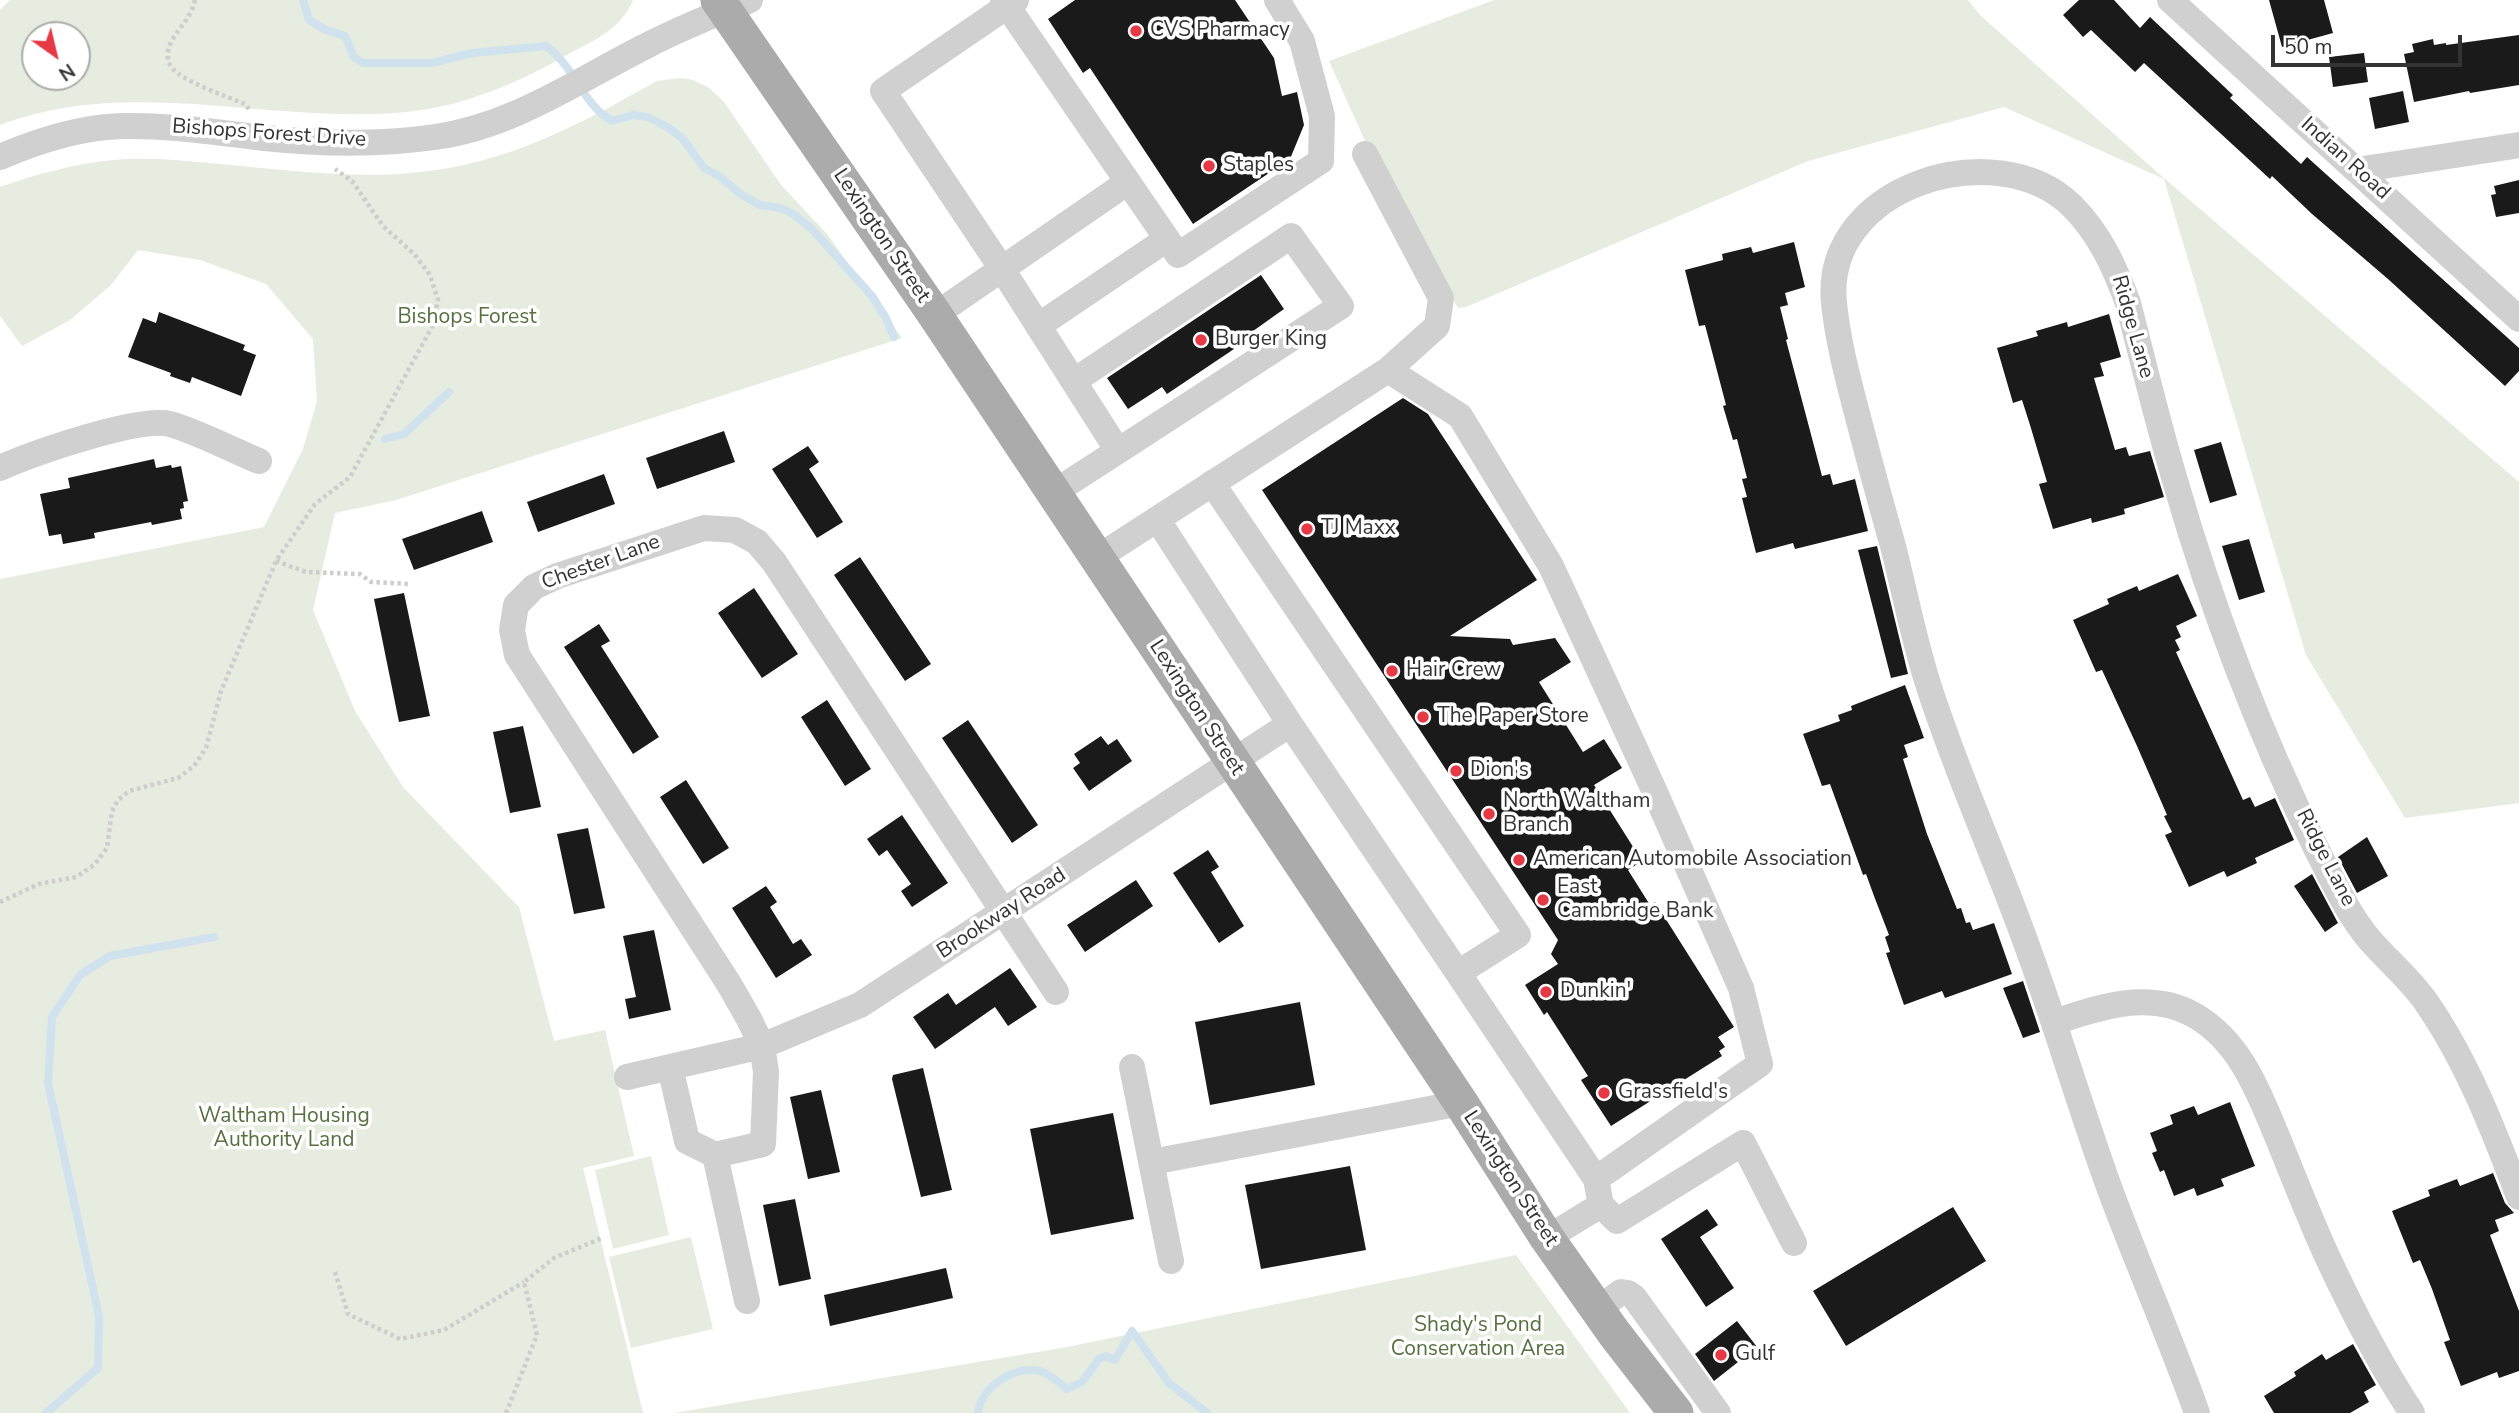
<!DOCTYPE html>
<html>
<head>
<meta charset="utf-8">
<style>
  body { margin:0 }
  #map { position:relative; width:2519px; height:1413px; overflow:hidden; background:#fff; font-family:"Nunito Sans",sans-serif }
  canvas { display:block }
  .north { position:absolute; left:21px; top:21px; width:70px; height:70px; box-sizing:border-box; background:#fff; border:2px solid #adadad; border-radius:50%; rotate:146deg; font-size:19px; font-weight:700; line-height:28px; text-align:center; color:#333 }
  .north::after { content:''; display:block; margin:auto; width:24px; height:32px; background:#e63946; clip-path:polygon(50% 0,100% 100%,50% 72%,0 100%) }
  .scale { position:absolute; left:2271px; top:35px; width:191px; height:32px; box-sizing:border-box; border:4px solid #333; border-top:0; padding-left:9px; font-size:21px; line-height:24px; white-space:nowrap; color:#333; -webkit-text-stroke:5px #fff; paint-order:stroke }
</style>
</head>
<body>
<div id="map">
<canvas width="2519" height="1413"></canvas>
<div class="north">N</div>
<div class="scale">50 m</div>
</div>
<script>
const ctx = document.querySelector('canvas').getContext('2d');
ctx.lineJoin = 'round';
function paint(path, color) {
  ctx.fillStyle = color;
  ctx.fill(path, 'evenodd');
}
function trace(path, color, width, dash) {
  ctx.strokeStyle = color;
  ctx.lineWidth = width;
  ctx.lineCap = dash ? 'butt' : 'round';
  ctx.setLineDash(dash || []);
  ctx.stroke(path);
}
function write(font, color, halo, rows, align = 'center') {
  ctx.font = font + ' "Nunito Sans",sans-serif';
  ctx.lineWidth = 7;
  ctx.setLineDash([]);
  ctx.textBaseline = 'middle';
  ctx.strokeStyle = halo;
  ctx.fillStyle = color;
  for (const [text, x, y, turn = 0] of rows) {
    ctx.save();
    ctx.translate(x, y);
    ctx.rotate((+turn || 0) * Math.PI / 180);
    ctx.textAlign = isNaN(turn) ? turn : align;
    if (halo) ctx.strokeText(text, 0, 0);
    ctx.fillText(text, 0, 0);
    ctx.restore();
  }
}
paint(new Path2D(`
  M 10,0 L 633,0 C 621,30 592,41 565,56 C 518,83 461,107 406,112 C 270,125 132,75 0,125 L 0,10 ZM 35,35 L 77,35 L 77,77 L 35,77 Z
  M 1494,0 L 1968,0 L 1981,16 L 2165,179 L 2519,482 L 2519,803 L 2405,818 L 2306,655 L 2164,179 L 2004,107 L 1808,161 L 1466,307 L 1458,308 L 1366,143 L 1329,61 Z
  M 679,78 L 690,79 L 708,87 L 724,102 L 781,185 L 827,234 L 902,338 L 396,500 L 335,513 L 313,610 L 355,711 L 403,787 L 519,907 L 554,1041 L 605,1030 L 634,1156 L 583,1168 L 643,1413 L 0,1413 L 0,579 L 264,527 L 303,449 L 317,401 L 313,339 L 266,284 L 200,260 L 138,250 L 111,285 L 70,320 L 22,346 L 0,316 L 0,187 C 37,174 74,164 113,160 C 144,157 178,160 209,163 C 279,169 351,180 421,172 C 506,163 575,127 648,86 L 657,81 Z
  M 651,1156 L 669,1235 L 613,1249 L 595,1170 Z
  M 691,1237 L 713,1329 L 631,1348 L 609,1257 Z
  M 1516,1255 L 1630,1413 L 674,1413 L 1067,1347 Z`), '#e6ecdf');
trace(new Path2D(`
  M 303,0 L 309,20 L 326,30 L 345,36 L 354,57 L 363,63 L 432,63 L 472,53 L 546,46 C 575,67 583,105 612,121 L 633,115 L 648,117 L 669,128 L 683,139 L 704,168 L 719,176 L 742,195 L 760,205 L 781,208 L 793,214 L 812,229 L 872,296 L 886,318 L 894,337
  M 385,439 L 404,434 L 449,392
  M 46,1413 L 98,1368 L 99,1316 L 48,1083 L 52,1017 L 80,975 L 110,956 L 214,937
  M 978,1413 C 981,1387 1014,1365 1040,1371 C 1049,1373 1059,1383 1067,1389 L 1082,1382 L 1099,1359 L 1106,1356 L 1115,1360 L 1132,1331 L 1169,1383 L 1207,1413`), '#cfe2ee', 8);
paint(new Path2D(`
  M 1075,0 L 1235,0 L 1274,58 L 1282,96 L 1297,92 L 1304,125 L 1290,159 L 1193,224 L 1090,68 L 1083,73 L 1048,19 Z
  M 2079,0 L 2114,0 L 2140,28 L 2150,17 L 2233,95 L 2230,98 L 2301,164 L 2307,157 L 2519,348 L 2519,371 L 2505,386 L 2388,279 L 2312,214 L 2272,176 L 2270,179 L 2144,63 L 2135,72 L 2091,30 L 2083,37 L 2063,15 Z
  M 2269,0 L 2324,0 L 2333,33 L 2282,47 Z
  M 2519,35 L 2519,85 L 2470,93 L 2469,91 L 2414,102 L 2404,54 L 2414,52 L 2412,44 L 2433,39 L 2434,45 L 2446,43 L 2446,45 Z
  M 2364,53 L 2368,82 L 2333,87 L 2329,57 Z
  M 2403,91 L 2409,122 L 2375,129 L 2369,98 Z
  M 2519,180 L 2519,213 L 2496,217 L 2491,195 L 2496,194 L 2494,186 Z
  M 1794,242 L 1805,287 L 1785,293 L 1788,305 L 1780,307 L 1788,339 L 1786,340 L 1822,476 L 1830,474 L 1833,485 L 1855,479 L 1868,531 L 1795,549 L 1793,543 L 1756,553 L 1742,498 L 1747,497 L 1742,479 L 1747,478 L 1737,439 L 1733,440 L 1723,406 L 1726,405 L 1705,325 L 1699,326 L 1685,270 L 1723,260 L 1722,254 L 1751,247 L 1753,253 Z
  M 1261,275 L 1284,309 L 1232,346 L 1234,349 L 1167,394 L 1162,387 L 1128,409 L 1107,378 Z
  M 159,312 L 245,345 L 243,350 L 256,355 L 241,396 L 192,377 L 190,383 L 170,376 L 171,373 L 128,357 L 143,318 L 156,323 Z
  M 2109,314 L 2121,357 L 2100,363 L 2104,376 L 2094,378 L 2115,450 L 2126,447 L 2129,456 L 2150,451 L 2164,497 L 2124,509 L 2125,514 L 2092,523 L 2091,518 L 2053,529 L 2039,484 L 2047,482 L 2030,425 L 2022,400 L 2013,403 L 1997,348 L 2038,336 L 2036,331 L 2067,322 L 2068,327 Z
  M 1403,398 L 1428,414 L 1537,580 L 1450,636 L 1510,639 L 1513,645 L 1555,638 L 1571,662 L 1539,682 L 1583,752 L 1604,739 L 1622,768 L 1594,785 L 1642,861 L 1628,870 L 1650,905 L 1655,902 L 1734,1027 L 1718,1037 L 1725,1047 L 1719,1051 L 1722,1056 L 1611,1126 L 1581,1080 L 1588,1076 L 1547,1012 L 1544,1015 L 1525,985 L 1558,964 L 1551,954 L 1558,940 L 1262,490 Z
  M 724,431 L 735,462 L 657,489 L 646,458 Z
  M 2221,442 L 2237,495 L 2210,503 L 2194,450 Z
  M 808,446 L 819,462 L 809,469 L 843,522 L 817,538 L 772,469 Z
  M 154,459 L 156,468 L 171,465 L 172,468 L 181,466 L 188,501 L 183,502 L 184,508 L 180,509 L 182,519 L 152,525 L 151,522 L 94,533 L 95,538 L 63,544 L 61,534 L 49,536 L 40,494 L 70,488 L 68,478 Z
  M 604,474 L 615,504 L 538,532 L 527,502 Z
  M 482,511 L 493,542 L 414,570 L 402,539 Z
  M 2249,539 L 2265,592 L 2239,600 L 2222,546 Z
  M 1877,546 L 1908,674 L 1891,678 L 1858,550 Z
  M 860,557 L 931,664 L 905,681 L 834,575 Z
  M 2178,574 L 2197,616 L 2176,626 L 2181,637 L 2175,640 L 2180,650 L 2176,652 L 2243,800 L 2250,797 L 2255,807 L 2275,798 L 2294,840 L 2255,858 L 2257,863 L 2227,877 L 2224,871 L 2189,887 L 2165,835 L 2172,832 L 2164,816 L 2167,815 L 2137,746 L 2102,670 L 2096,672 L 2073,620 L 2109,604 L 2107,599 L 2137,586 L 2139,591 Z
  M 754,588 L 798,654 L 762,678 L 718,613 Z
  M 404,593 L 430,716 L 399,722 L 374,599 Z
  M 599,624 L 610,641 L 601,646 L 659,737 L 633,754 L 564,647 Z
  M 1905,685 L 1924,738 L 1904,745 L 1908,757 L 1903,759 L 1927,834 L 1957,909 L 1961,908 L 1966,923 L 1970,922 L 1973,930 L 1994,923 L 2012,974 L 1945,998 L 1942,991 L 1904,1005 L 1886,953 L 1890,952 L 1885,937 L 1889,935 L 1874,896 L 1866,874 L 1863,875 L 1830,784 L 1822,786 L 1803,734 L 1840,721 L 1838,715 L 1852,710 L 1851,706 Z
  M 827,700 L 871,769 L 845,786 L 801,717 Z
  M 968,720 L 1038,825 L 1012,843 L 942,738 Z
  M 523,726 L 541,807 L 510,813 L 493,732 Z
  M 1101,736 L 1108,745 L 1117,739 L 1132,761 L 1089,791 L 1073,768 L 1080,763 L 1074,754 Z
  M 686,780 L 729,848 L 703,864 L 660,797 Z
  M 902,815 L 948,883 L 912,907 L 901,891 L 911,884 L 887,850 L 879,856 L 867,839 Z
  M 588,828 L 605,908 L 574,914 L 557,834 Z
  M 2367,837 L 2388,876 L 2357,893 L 2338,857 Z
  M 1208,850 L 1219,867 L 1211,872 L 1244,926 L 1219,943 L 1173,873 Z
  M 2312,874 L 2338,923 L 2325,932 L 2294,886 Z
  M 1136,880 L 1153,906 L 1085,952 L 1067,925 Z
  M 766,886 L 777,902 L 770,907 L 793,944 L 801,939 L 812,955 L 776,978 L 732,908 Z
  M 654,930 L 671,1010 L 629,1019 L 625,999 L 636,997 L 623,936 Z
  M 1010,968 L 1037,1007 L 1008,1026 L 995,1007 L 935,1049 L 913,1017 L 948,993 L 956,1005 Z
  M 2023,981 L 2040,1032 L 2023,1038 L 2003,988 Z
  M 1300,1002 L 1315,1085 L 1210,1105 L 1195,1022 Z
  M 923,1068 L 952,1190 L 921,1197 L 892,1079 L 893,1075 Z
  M 821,1090 L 840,1172 L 808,1179 L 790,1097 Z
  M 2230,1102 L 2255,1166 L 2221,1179 L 2224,1186 L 2197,1196 L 2194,1188 L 2174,1196 L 2164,1170 L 2160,1172 L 2152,1153 L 2157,1151 L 2150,1133 L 2173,1124 L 2170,1115 L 2194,1106 L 2198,1115 Z
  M 1113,1113 L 1134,1219 L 1051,1235 L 1030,1129 Z
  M 1350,1166 L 1366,1250 L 1261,1269 L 1245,1185 Z
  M 2493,1173 L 2505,1203 L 2514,1213 L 2495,1220 L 2499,1231 L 2490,1235 L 2519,1311 L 2519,1371 L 2499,1378 L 2497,1372 L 2461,1386 L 2444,1342 L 2450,1340 L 2432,1289 L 2420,1260 L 2413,1263 L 2392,1211 L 2430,1196 L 2428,1190 L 2457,1179 L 2460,1186 Z
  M 795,1199 L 811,1279 L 779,1286 L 763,1205 Z
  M 1953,1207 L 1986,1261 L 1846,1346 L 1813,1291 Z
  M 1707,1209 L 1718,1225 L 1700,1237 L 1734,1288 L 1706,1307 L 1661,1239 Z
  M 946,1268 L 953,1298 L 830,1326 L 824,1295 Z
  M 1737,1321 L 1757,1347 L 1714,1381 L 1695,1354 Z
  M 2353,1344 L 2376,1385 L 2364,1392 L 2369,1402 L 2350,1413 L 2274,1413 L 2264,1396 L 2296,1376 L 2294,1372 L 2322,1354 L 2326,1360 Z`), '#1a1a1a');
trace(new Path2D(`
  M 195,0 C 192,16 179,28 171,42 C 167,51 166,60 172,68 C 182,81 228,97 245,104 L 250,111
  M 276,561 L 306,572 L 360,574 L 371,582 L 410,584
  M 0,902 L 39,884 L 76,877 L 94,865 L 107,848 L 112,811 L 118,800 L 129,791 L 178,778 L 194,766 L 206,748 L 221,691 L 276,561 L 315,504 L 350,477 L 433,325 L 438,300 L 430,275 L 415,255 L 383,226 L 352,181 L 335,169
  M 335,1272 L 348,1314 L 400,1339 L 444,1330 L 524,1282
  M 506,1413 L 537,1335 L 524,1282 L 554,1258 L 602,1238`), '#cdcdcd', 4.5, [3.5, 3.5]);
trace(new Path2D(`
  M 1003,0 L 1178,255 L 1321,161 L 1322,116 L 1302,41 L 1277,0
  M 1016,0 L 883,91 L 1002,269 L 1118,451 L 1053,493
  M 2170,0 L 2519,319
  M 1365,154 L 1441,298 L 1437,326 L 1388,370
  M 0,157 C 37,141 82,127 123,126 C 171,125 218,133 265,138 C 321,144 379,145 435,137 C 514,126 578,80 648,45 C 681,28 716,14 750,0
  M 2357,170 L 2519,145
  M 935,315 L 1128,182
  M 1038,326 L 1167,239
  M 1074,381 L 1291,236 L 1341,306 L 1118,451
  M 0,468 C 31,454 139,416 170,424 C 198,432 232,450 259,461
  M 1157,519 L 1290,724 L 1458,973 L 1518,935 L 1212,483
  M 1097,558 L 1388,370 L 1460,416 L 1551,566 L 1654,790 L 1741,988 L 1760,1064 L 1596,1179 L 1601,1205 L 1547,1238
  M 1458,973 L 1596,1179
  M 2055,1022 C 2098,1007 2150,990 2194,1015 C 2241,1042 2259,1093 2279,1141 C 2294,1178 2309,1217 2326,1254 C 2351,1308 2379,1363 2412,1413
  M 670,1067 L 687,1141 L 715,1155 L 747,1301
  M 1132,1067 L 1171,1261
  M 627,1077 L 762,1046 L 860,1005 L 1290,724
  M 715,1155 L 763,1144 L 766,1072 L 762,1046 L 749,1019 L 729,984 L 517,655 L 512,630 L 516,605 L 534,587 L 557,576 L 704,528 L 735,530 L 757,542 L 774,562 L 1056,992
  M 1152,1162 L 1461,1103
  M 1601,1205 L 1617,1221 L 1743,1143 L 1794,1243
  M 1597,1310 L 1621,1292 L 1628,1293 L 1634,1297 L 1718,1413
  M 2197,1413 C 2170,1337 2137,1263 2109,1187 C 2080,1107 2056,1024 2026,943 C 1995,857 1957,774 1929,687 C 1914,641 1905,593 1893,546 C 1881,504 1870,463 1859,421 C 1849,383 1838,343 1834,303 C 1822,186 1996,132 2072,206 C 2100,234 2115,268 2128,303 C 2143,361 2157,420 2174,477 C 2211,606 2259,733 2318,852 C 2333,881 2348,914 2369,939 C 2387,960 2410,979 2426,1002 C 2467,1061 2494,1131 2519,1197`), '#d0d0d0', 26);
trace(new Path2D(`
  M 718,0 L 935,315 L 1461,1103 L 1547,1238 L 1614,1333 L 1676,1413`), '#ababab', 35);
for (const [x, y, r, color] of [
  [1136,31,7,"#e63946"],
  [1209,166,7,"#e63946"],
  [1201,340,7,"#e63946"],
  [1307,529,7,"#e63946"],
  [1392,671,7,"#e63946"],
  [1423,717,7,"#e63946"],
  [1456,771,7,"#e63946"],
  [1489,814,7,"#e63946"],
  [1519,860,7,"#e63946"],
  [1543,900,7,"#e63946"],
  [1546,992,7,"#e63946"],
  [1604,1093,7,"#e63946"],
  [1721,1355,7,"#e63946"]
]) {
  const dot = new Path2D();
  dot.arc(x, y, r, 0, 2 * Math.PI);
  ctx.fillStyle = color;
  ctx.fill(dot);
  trace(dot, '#fff', 2.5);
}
write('21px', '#333', '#fff', [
  ["CVS Pharmacy",1150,31],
  ["Staples",1223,166],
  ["Burger King",1215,340],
  ["TJ Maxx",1321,529],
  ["Hair Crew",1406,671],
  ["The Paper Store",1437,717],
  ["Dion's",1470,771],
  ["North Waltham",1503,802],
  ["Branch",1503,826],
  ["American Automobile Association",1533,860],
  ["East",1557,888],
  ["Cambridge Bank",1557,912],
  ["Dunkin'",1560,992],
  ["Grassfield's",1618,1093],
  ["Gulf",1735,1355]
], 'left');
write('21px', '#333', '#fff', [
  ["Bishops Forest Drive",269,134,4],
  ["Indian Road",2345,159,42],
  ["Lexington Street",881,236,56],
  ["Ridge Lane",2132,327,74],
  ["Chester Lane",601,563,-20],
  ["Lexington Street",1196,708,57],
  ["Ridge Lane",2325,858,63],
  ["Brookway Road",1002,914,-33],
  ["Lexington Street",1510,1179,57]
]);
write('21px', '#56703f', '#fff', [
  ["Bishops Forest",467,318],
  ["Waltham Housing",284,1117],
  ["Authority Land",284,1141],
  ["Shady's Pond",1478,1326],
  ["Conservation Area",1478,1350]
]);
</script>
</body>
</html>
